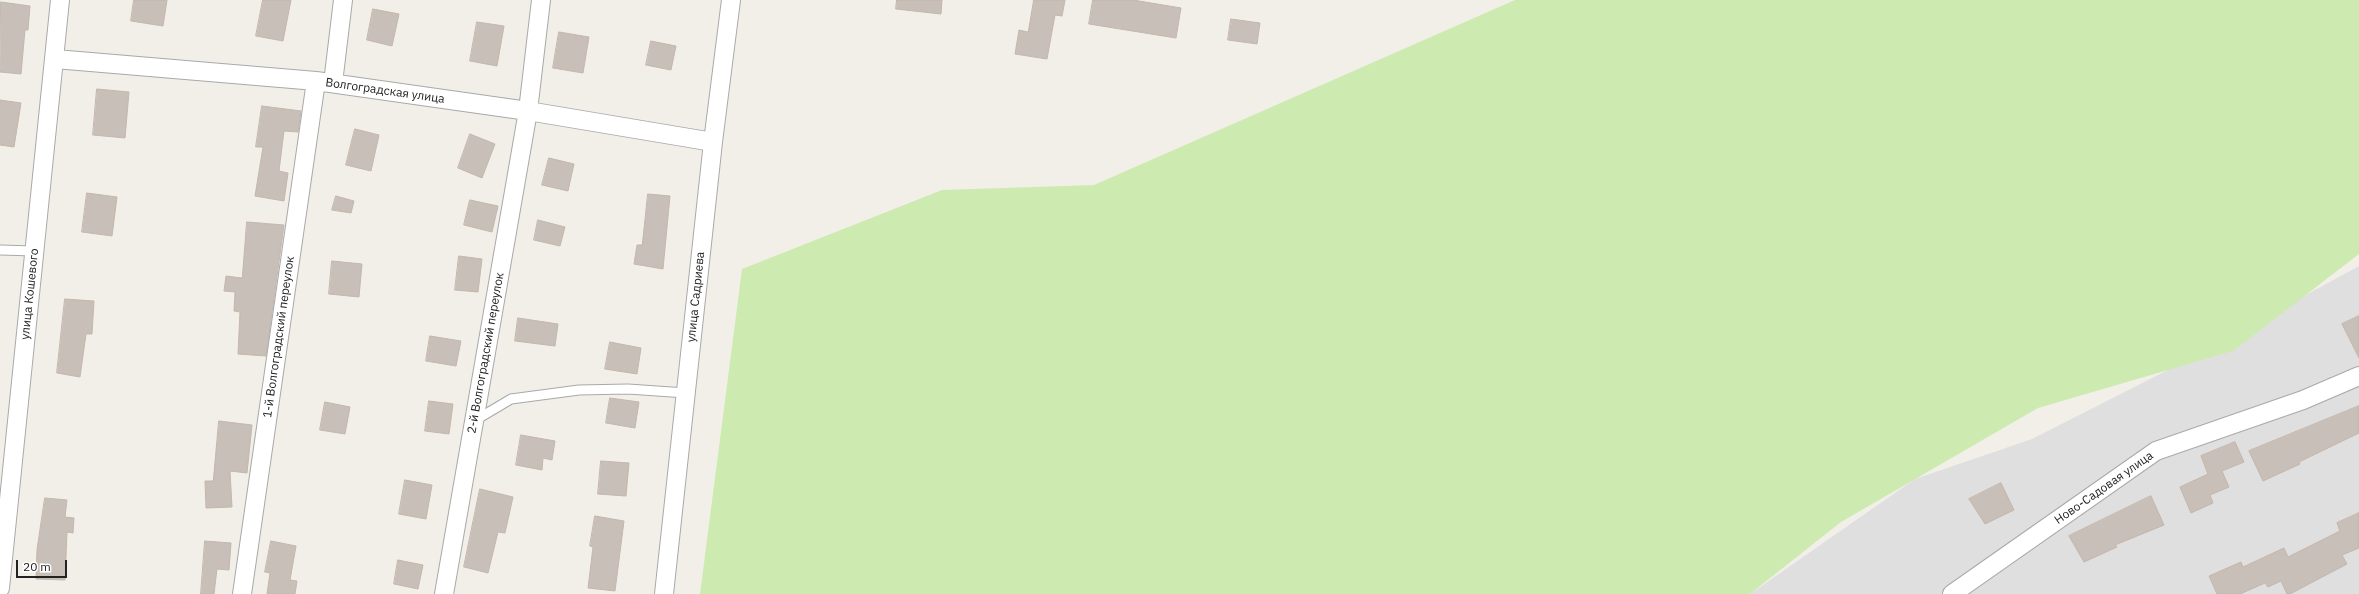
<!DOCTYPE html>
<html>
<head>
<meta charset="utf-8">
<style>
  body { margin:0 }
  #map { position:relative; width:2359px; height:594px; overflow:hidden; background:#f2efe9; font-family:"IBM Plex Sans",sans-serif }
  canvas { display:block }
  .scale { position:absolute; left:16px; top:560px; width:51px; height:18px; box-sizing:border-box; border:2px solid #222; border-top:0; padding-left:5px; font-size:12px; line-height:14px; white-space:nowrap; color:#222; -webkit-text-stroke:3px #fff; paint-order:stroke }
</style>
</head>
<body>
<div id="map">
<canvas width="2359" height="594"></canvas>
<div class="scale">20 m</div>
</div>
<script>
const ctx = document.querySelector('canvas').getContext('2d');
ctx.lineJoin = 'round';
function paint(path, color) {
  ctx.fillStyle = color;
  ctx.fill(path, 'evenodd');
}
function trace(path, color, width, dash) {
  ctx.strokeStyle = color;
  ctx.lineWidth = width;
  ctx.lineCap = dash ? 'butt' : 'round';
  ctx.setLineDash(dash || []);
  ctx.stroke(path);
}
function write(font, color, halo, rows, align = 'center') {
  ctx.font = font + ' "IBM Plex Sans",sans-serif';
  ctx.lineWidth = 4;
  ctx.setLineDash([]);
  ctx.textBaseline = 'middle';
  ctx.strokeStyle = halo;
  ctx.fillStyle = color;
  for (const [text, x, y, turn = 0] of rows) {
    ctx.save();
    ctx.translate(x, y);
    ctx.rotate((+turn || 0) * Math.PI / 180);
    ctx.textAlign = isNaN(turn) ? turn : align;
    if (halo) ctx.strokeText(text, 0, 0);
    ctx.fillText(text, 0, 0);
    ctx.restore();
  }
}
paint(new Path2D(`
  M 2359,266 L 2359,594 L 1750,594 L 1915,479 L 2032,439 L 2164,372 Z`), '#e0dfdf');
paint(new Path2D(`
  M 1515,0 L 2359,0 L 2359,254 L 2233,351 L 2038,408 L 1841,522 L 1750,594 L 700,594 L 742,269 L 942,190 L 1094,185 Z`), '#cdebb0');
const building = new Path2D(`
  M 134,0 L 167,0 L 163,26 L 131,21 Z
  M 263,0 L 291,0 L 283,41 L 256,36 Z
  M 897,0 L 942,0 L 941,14 L 896,9 Z
  M 1034,0 L 1065,0 L 1062,16 L 1055,15 L 1047,59 L 1015,54 L 1019,30 L 1028,32 Z
  M 1093,0 L 1133,0 L 1181,8 L 1176,38 L 1089,24 Z
  M 1,2 L 30,6 L 28,30 L 25,30 L 21,74 L 0,72 Z
  M 373,9 L 399,14 L 392,46 L 367,40 Z
  M 1231,19 L 1260,23 L 1257,44 L 1228,40 Z
  M 477,22 L 504,26 L 497,66 L 470,61 Z
  M 559,32 L 589,37 L 583,73 L 553,68 Z
  M 651,41 L 676,46 L 671,70 L 646,65 Z
  M 97,89 L 129,92 L 125,138 L 93,135 Z
  M 0,100 L 21,103 L 14,147 L 0,145 Z
  M 262,106 L 301,111 L 298,132 L 284,131 L 279,171 L 288,173 L 284,201 L 255,196 L 263,147 L 256,147 Z
  M 355,129 L 379,135 L 371,171 L 346,165 Z
  M 470,134 L 495,144 L 482,178 L 458,168 Z
  M 549,158 L 574,164 L 568,191 L 542,185 Z
  M 87,193 L 117,197 L 112,236 L 82,232 Z
  M 648,194 L 670,196 L 663,269 L 634,264 L 637,245 L 642,245 Z
  M 336,196 L 354,201 L 351,213 L 332,210 Z
  M 470,200 L 498,206 L 492,232 L 464,225 Z
  M 538,220 L 565,227 L 560,246 L 534,240 Z
  M 247,222 L 284,225 L 266,356 L 238,354 L 240,312 L 234,311 L 235,292 L 224,291 L 226,276 L 242,278 Z
  M 459,256 L 482,259 L 478,292 L 455,290 Z
  M 332,261 L 362,264 L 359,297 L 329,294 Z
  M 65,299 L 94,301 L 92,334 L 86,334 L 80,377 L 57,373 Z
  M 2359,316 L 2359,358 L 2342,324 Z
  M 518,318 L 558,324 L 555,346 L 515,341 Z
  M 430,336 L 461,341 L 456,366 L 426,361 Z
  M 610,342 L 641,348 L 637,374 L 605,369 Z
  M 610,398 L 639,402 L 635,428 L 606,423 Z
  M 429,401 L 453,404 L 449,434 L 425,431 Z
  M 325,402 L 350,407 L 345,434 L 320,430 Z
  M 2359,406 L 2359,433 L 2299,462 L 2300,464 L 2263,481 L 2249,451 Z
  M 219,421 L 252,425 L 247,473 L 230,471 L 232,507 L 206,508 L 205,481 L 213,481 Z
  M 521,435 L 555,441 L 552,460 L 543,458 L 542,470 L 516,465 Z
  M 2235,442 L 2244,462 L 2222,471 L 2229,487 L 2210,495 L 2213,503 L 2191,513 L 2180,487 L 2208,474 L 2201,456 Z
  M 601,461 L 629,463 L 626,496 L 598,494 Z
  M 405,480 L 432,485 L 426,519 L 399,514 Z
  M 2001,483 L 2014,510 L 1985,524 L 1969,499 Z
  M 480,489 L 513,497 L 505,533 L 498,532 L 488,573 L 464,567 Z
  M 2151,496 L 2164,525 L 2115,545 L 2117,547 L 2084,562 L 2069,536 Z
  M 45,498 L 67,500 L 65,517 L 74,518 L 73,533 L 67,532 L 65,580 L 36,579 L 37,550 Z
  M 2359,513 L 2359,548 L 2342,555 L 2347,564 L 2290,594 L 2287,594 L 2281,581 L 2268,587 L 2265,583 L 2240,594 L 2217,594 L 2209,576 L 2241,562 L 2243,567 L 2284,548 L 2288,557 L 2340,531 L 2337,523 Z
  M 595,516 L 624,521 L 615,591 L 588,588 L 593,547 L 590,546 Z
  M 205,541 L 231,543 L 229,570 L 217,569 L 214,594 L 201,594 Z
  M 271,541 L 296,546 L 290,580 L 297,581 L 295,594 L 267,594 L 270,573 L 265,572 Z
  M 398,560 L 423,565 L 418,589 L 394,584 Z`);
paint(building, '#c7bfb8');
trace(building, '#c4b6ab', 1);
const service = new Path2D(`
  M 0,250 L 34,251
  M 474,421 L 511,399 L 579,390 L 628,389 L 686,393`);
const minor = new Path2D(`
  M 55,59 L 316,81 L 528,111 L 713,142
  M 333,83 L 343,0
  M 0,588 L 60,0
  M 242,594 L 316,81
  M 444,594 L 528,111 L 541,0
  M 664,594 L 713,142 L 731,0
  M 1952,594 L 2156,451 L 2303,400 L 2359,376`);
trace(service, '#a9a9a9', 11);
trace(minor, '#a9a9a9', 20);
trace(service, '#fff', 9);
trace(minor, '#fff', 18);
write('12px', '#222', '#fff', [
  ["Волгоградская улица",385,91,8],
  ["улица Кошевого",30,294,-84],
  ["улица Садриева",696,297,-84],
  ["1-й Волгоградский переулок",279,337,-82],
  ["2-й Волгоградский переулок",486,353,-80],
  ["Ново-Садовая улица",2104,488,-35]
]);
</script>
</body>
</html>
